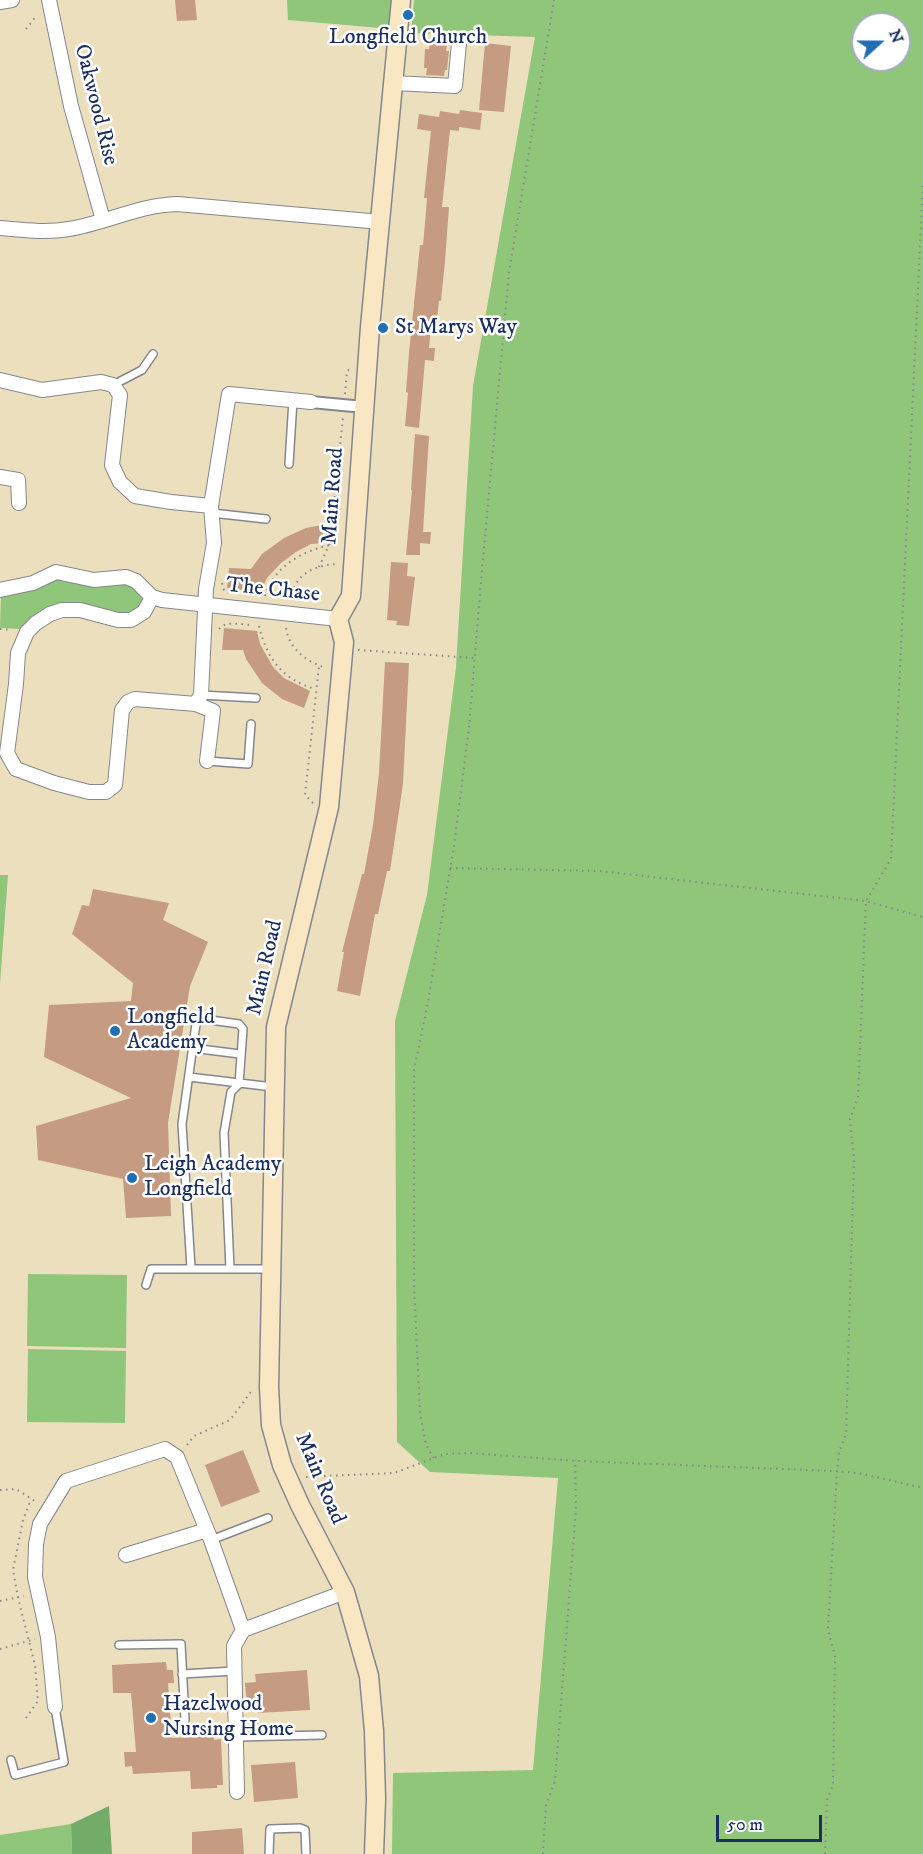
<!DOCTYPE html>
<html>
<head>
<meta charset="utf-8">
<style>
  body { margin:0 }
  #map { position:relative; width:923px; height:1854px; overflow:hidden; background:#ecdfbd; font-family:"IM FELL DW Pica",serif }
  canvas { display:block }
  .north { position:absolute; left:851px; top:12px; width:60px; height:60px; box-sizing:border-box; background:#fff; border:2px solid #a4acbf; border-radius:50%; rotate:69deg; font-size:16px; font-weight:700; line-height:24px; text-align:center; color:#1b2f5e }
  .north::after { content:''; display:block; margin:auto; width:21px; height:27px; background:#1f6fb2; clip-path:polygon(50% 0,100% 100%,50% 72%,0 100%) }
  .scale { position:absolute; left:716px; top:1815px; width:106px; height:27px; box-sizing:border-box; border:3px solid #1b2f5e; border-top:0; padding-left:8px; font-size:18px; line-height:21px; white-space:nowrap; color:#1b2f5e; -webkit-text-stroke:4px #fff; paint-order:stroke }
</style>
</head>
<body>
<div id="map">
<canvas width="923" height="1854"></canvas>
<div class="north">N</div>
<div class="scale">50 m</div>
</div>
<script>
const ctx = document.querySelector('canvas').getContext('2d');
ctx.lineJoin = 'round';
function paint(path, color) {
  ctx.fillStyle = color;
  ctx.fill(path, 'evenodd');
}
function trace(path, color, width, dash) {
  ctx.strokeStyle = color;
  ctx.lineWidth = width;
  ctx.lineCap = dash ? 'butt' : 'round';
  ctx.setLineDash(dash || []);
  ctx.stroke(path);
}
function write(font, color, halo, rows, align = 'center') {
  ctx.font = font + ' "IM FELL DW Pica",serif';
  ctx.lineWidth = 5;
  ctx.setLineDash([]);
  ctx.textBaseline = 'middle';
  ctx.strokeStyle = halo;
  ctx.fillStyle = color;
  for (const [text, x, y, turn = 0] of rows) {
    ctx.save();
    ctx.translate(x, y);
    ctx.rotate((+turn || 0) * Math.PI / 180);
    ctx.textAlign = isNaN(turn) ? turn : align;
    if (halo) ctx.strokeText(text, 0, 0);
    ctx.fillText(text, 0, 0);
    ctx.restore();
  }
}
paint(new Path2D(`
  M 287,0 L 395,0 L 392,29 L 288,20 Z
  M 414,0 L 923,0 L 923,1854 L 392,1854 L 393,1773 L 533,1770 L 558,1478 L 430,1472 L 397,1442 L 395,1021 L 427,895 L 456,667 L 473,386 L 535,37 L 411,33 ZM 863,24 L 899,24 L 899,60 L 863,60 Z
  M 61,578 L 89,586 L 129,583 L 142,598 L 142,608 L 129,616 L 85,606 L 23,631 L 19,629 L 0,628 L 1,594 C 11,594 22,594 32,590 C 42,585 49,580 61,578 Z
  M 0,875 L 8,875 L 0,984 Z
  M 28,1274 L 127,1275 L 126,1348 L 27,1346 Z
  M 28,1349 L 126,1351 L 125,1423 L 27,1422 Z
  M 71,1824 L 72,1854 L 0,1854 L 0,1835 Z`), '#8fc679');
paint(new Path2D(`
  M 109,1806 L 112,1854 L 72,1854 L 71,1824 Z`), '#73ab69');
paint(new Path2D(`
  M 175,0 L 195,0 L 197,20 L 177,21 Z
  M 430,41 L 447,43 L 446,51 L 449,51 L 447,70 L 445,70 L 444,76 L 426,75 L 427,68 L 424,68 L 425,49 L 429,49 Z
  M 485,43 L 511,46 L 504,112 L 479,110 Z
  M 460,110 L 482,113 L 480,130 L 459,127 L 459,131 L 450,130 L 442,207 L 449,207 L 445,261 L 441,301 L 439,301 L 437,318 L 432,318 L 429,348 L 435,348 L 434,361 L 425,360 L 419,428 L 405,426 L 408,393 L 406,392 L 409,353 L 420,245 L 423,245 L 425,223 L 427,198 L 424,198 L 431,131 L 417,129 L 419,114 L 439,117 L 440,111 L 459,114 Z
  M 415,434 L 429,436 L 423,532 L 431,532 L 430,544 L 420,543 L 420,555 L 406,555 L 412,490 L 411,490 Z
  M 322,525 L 324,543 L 311,544 L 296,552 L 281,563 L 267,578 L 260,593 L 227,588 L 229,568 L 251,569 L 262,554 L 284,538 L 306,528 Z
  M 391,562 L 408,563 L 407,576 L 415,577 L 409,626 L 396,625 L 397,621 L 387,620 Z
  M 224,628 L 257,631 L 260,644 L 273,667 L 284,678 L 310,691 L 304,708 L 282,699 L 262,683 L 246,659 L 243,650 L 222,650 Z
  M 385,662 L 409,663 L 403,784 L 390,871 L 387,871 L 378,914 L 375,914 L 360,996 L 337,991 L 344,952 L 342,952 L 362,874 L 364,874 L 373,825 L 379,773 Z
  M 93,889 L 169,903 L 163,920 L 208,942 L 190,986 L 168,1123 L 171,1216 L 126,1218 L 123,1179 L 38,1160 L 36,1126 L 131,1098 L 44,1057 L 49,1005 L 131,1001 L 133,983 L 72,934 L 82,905 L 89,906 Z
  M 243,1450 L 260,1492 L 221,1507 L 205,1465 Z
  M 166,1662 L 167,1670 L 173,1670 L 174,1683 L 168,1683 L 172,1738 L 214,1736 L 214,1740 L 221,1739 L 223,1785 L 217,1785 L 217,1788 L 191,1789 L 190,1771 L 133,1774 L 132,1766 L 125,1767 L 124,1752 L 136,1752 L 131,1693 L 113,1693 L 112,1665 Z
  M 307,1670 L 310,1710 L 258,1713 L 257,1702 L 247,1703 L 245,1683 L 256,1682 L 255,1674 Z
  M 295,1762 L 298,1798 L 254,1802 L 251,1765 Z
  M 242,1828 L 244,1854 L 192,1854 L 192,1832 Z`), '#c59b81');
const service = new Path2D(`
  M 113,385 L 142,370 L 153,354
  M 289,464 L 293,400
  M 212,513 L 266,519
  M 201,695 L 256,698
  M 207,761 L 248,764 L 251,724
  M 192,1048 L 240,1054
  M 189,1077 L 273,1087
  M 191,1268 L 182,1124 L 196,1024 L 203,1019 L 239,1024 L 243,1029 L 239,1084 L 231,1092 L 224,1133 L 230,1269
  M 146,1285 L 151,1269 L 270,1269
  M 211,1540 L 268,1518
  M 119,1645 L 181,1644 L 185,1720
  M 182,1674 L 234,1671
  M 237,1737 L 322,1735
  M 11,1760 L 15,1775 L 64,1762 L 55,1707
  M 269,1854 L 270,1829 L 300,1828 L 305,1830 L 306,1854`);
const pedestrian = new Path2D(`
  M 311,402 L 364,407`);
const minor = new Path2D(`
  M 49,0 L 71,106 L 103,220
  M 0,2 L 12,0
  M 393,83 L 455,86 L 459,43
  M 0,228 C 23,230 46,233 69,229 C 106,223 139,205 177,204 L 381,222
  M 0,380 L 42,390 L 101,382 L 113,385 L 120,395 L 112,465 L 120,482 L 135,496 L 171,502 L 211,506
  M 0,477 L 18,480 L 19,503
  M 0,590 L 33,583 L 56,572 L 94,580 L 126,577 L 136,581 L 152,597 L 162,600 L 338,619
  M 152,597 L 144,612 L 131,620 L 118,620 L 80,610 L 62,610 L 50,614 L 36,623 L 27,632 L 18,653 L 16,684 L 7,753 L 16,769 L 54,783 L 89,792 L 106,792 L 115,785 L 122,710 L 128,702 L 135,699 L 196,704 L 201,695 L 206,589 L 214,543 L 211,506 L 229,394 L 311,402
  M 196,704 L 213,711 L 207,761
  M 126,1555 L 207,1530
  M 55,1707 L 48,1637 L 35,1577 L 36,1544 L 40,1524 L 66,1481 L 165,1449 L 177,1457 L 211,1540 L 243,1630
  M 237,1792 L 234,1646 L 243,1630 L 345,1592`);
const secondary = new Path2D(`
  M 374,1854 L 376,1799 L 374,1731 L 369,1676 L 345,1592 L 300,1505 L 282,1465 L 271,1425 L 269,1387 L 276,1027 L 329,807 L 344,642 L 338,619 L 351,596 L 370,327 L 401,0`);
trace(service, '#84878e', 10);
trace(pedestrian, '#84878e', 14);
trace(minor, '#84878e', 16);
trace(secondary, '#84878e', 21);
trace(new Path2D(`
  M 26,29 L 37,15
  M 345,394 L 347,371 L 351,368
  M 319,567 L 330,543 L 343,417
  M 222,583 L 224,590 L 228,593
  M 265,596 C 275,566 300,552 330,545
  M 290,599 C 295,574 314,565 338,564
  M 259,626 C 267,659 282,679 315,689
  M 286,628 C 289,649 307,662 326,668
  M 0,629 L 12,630
  M 219,629 C 226,620 242,625 253,625
  M 358,650 L 475,658
  M 313,803 L 305,795 L 319,666
  M 450,868 L 599,871 L 866,901 L 923,917
  M 187,1445 L 194,1436 L 230,1420 L 253,1389
  M 434,1458 L 426,1445 L 420,1413 L 414,1284 L 414,1070 L 428,1002 L 454,846 L 469,727 L 482,570 L 509,272 L 554,0
  M 306,1477 L 394,1473 L 445,1454 L 469,1453 L 578,1461 L 833,1471 L 858,1473 L 923,1488
  M 0,1490 L 16,1489 L 38,1503
  M 0,1601 L 24,1596
  M 0,1649 L 35,1639
  M 26,1718 L 38,1701 L 35,1665 L 18,1598 L 13,1570 L 23,1520 L 31,1499
  M 543,1854 L 546,1805 L 555,1781 L 576,1508 L 575,1460
  M 825,1854 L 827,1800 L 833,1785 L 835,1657 L 828,1629 L 837,1471 L 839,1452 L 846,1434 L 854,1160 L 850,1119 L 858,1097 L 866,901 L 891,859 L 923,183`), '#84878e', 2, [1.5, 4.5]);
trace(service, '#fff', 7);
trace(pedestrian, '#fff', 10);
trace(minor, '#fff', 14);
trace(secondary, '#f9e7c3', 18);
for (const [x, y, r, color] of [
  [408,15,6,"#1f6fb2"],
  [383,328,6,"#1f6fb2"],
  [115,1031,6,"#1f6fb2"],
  [132,1178,6,"#1f6fb2"],
  [151,1718,6,"#1f6fb2"]
]) {
  const dot = new Path2D();
  dot.arc(x, y, r, 0, 2 * Math.PI);
  ctx.fillStyle = color;
  ctx.fill(dot);
  trace(dot, '#fff', 2);
}
write('22px', '#1b2f5e', '#fff', [
  ["Longfield Church",408,38,"center"],
  ["St Marys Way",395,328],
  ["Longfield",127,1018],
  ["Academy",127,1043],
  ["Leigh Academy",144,1165],
  ["Longfield",144,1190],
  ["Hazelwood",163,1705],
  ["Nursing Home",163,1730]
], 'left');
write('22px', '#1b2f5e', '#fff', [
  ["Oakwood Rise",95,105,76],
  ["Main Road",334,496,-86],
  ["The Chase",273,591,6],
  ["Main Road",266,968,-77],
  ["Main Road",319,1479,67]
]);
</script>
</body>
</html>
